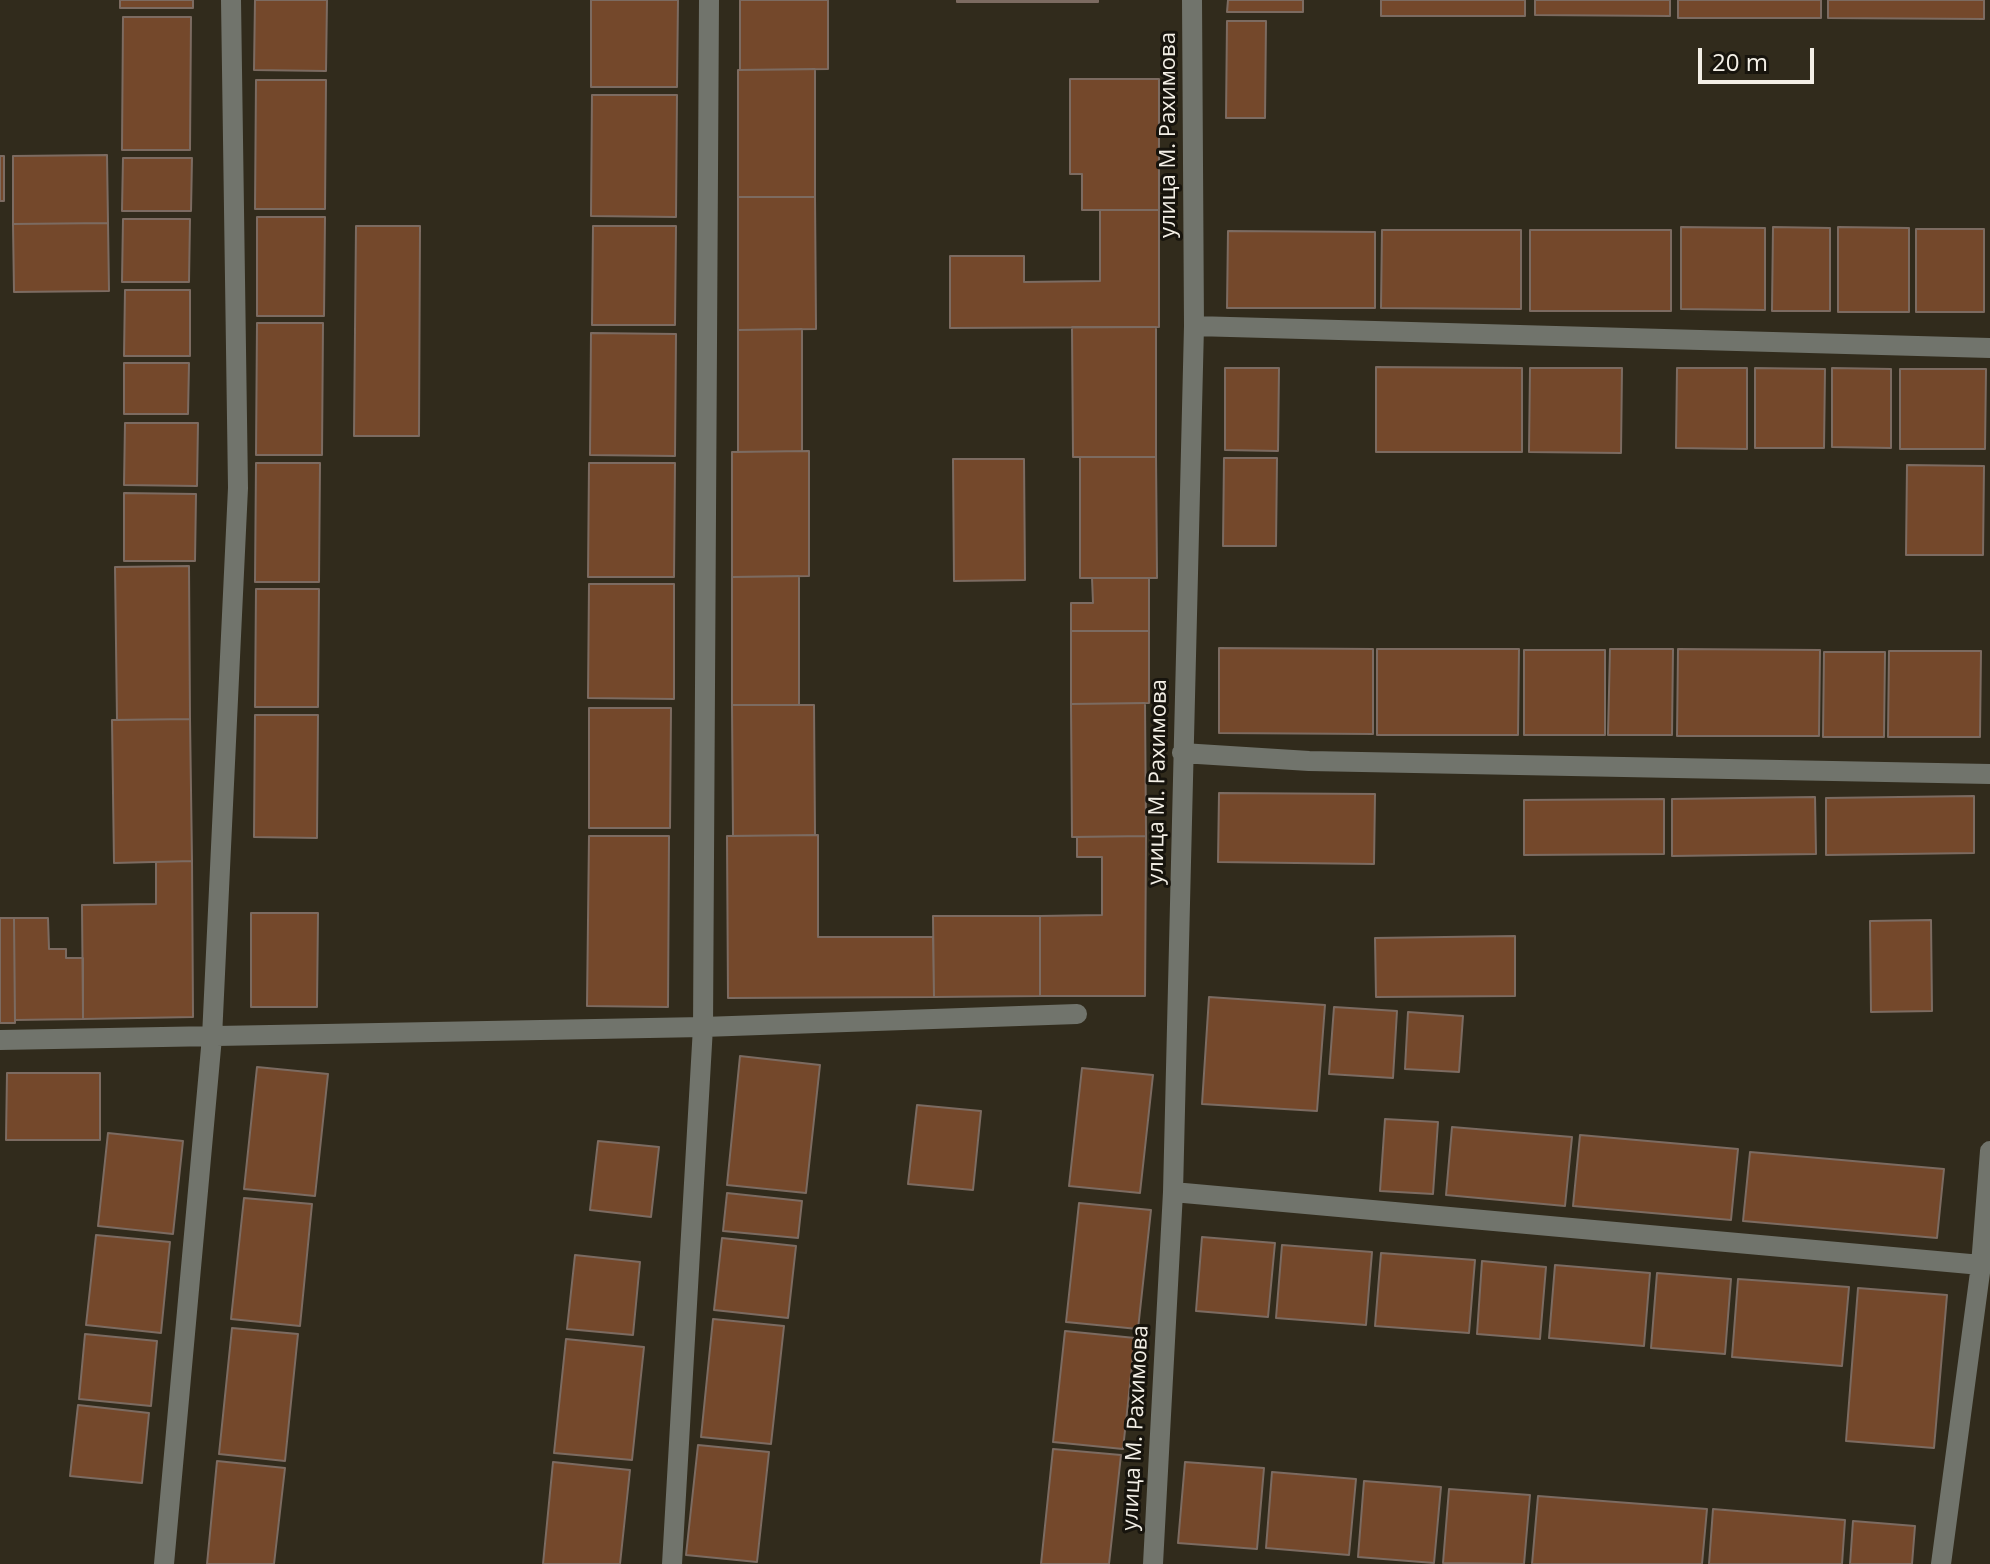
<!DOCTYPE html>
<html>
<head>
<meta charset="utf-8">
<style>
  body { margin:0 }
  #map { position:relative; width:1990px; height:1564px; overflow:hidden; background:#312b1c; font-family:"Open Sans",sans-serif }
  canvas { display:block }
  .scale { position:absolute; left:1698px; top:48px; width:116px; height:36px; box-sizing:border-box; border:4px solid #f3efe6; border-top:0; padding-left:10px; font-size:24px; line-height:28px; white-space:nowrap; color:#f3efe6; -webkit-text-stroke:6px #17140d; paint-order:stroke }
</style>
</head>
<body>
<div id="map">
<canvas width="1990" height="1564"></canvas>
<div class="scale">20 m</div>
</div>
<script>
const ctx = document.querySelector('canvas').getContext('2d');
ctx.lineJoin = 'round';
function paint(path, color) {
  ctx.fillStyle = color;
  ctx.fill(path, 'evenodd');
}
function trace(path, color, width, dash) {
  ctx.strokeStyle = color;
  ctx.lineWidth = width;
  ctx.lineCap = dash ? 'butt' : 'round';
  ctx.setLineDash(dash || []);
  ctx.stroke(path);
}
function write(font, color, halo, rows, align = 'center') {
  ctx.font = font + ' "Open Sans",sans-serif';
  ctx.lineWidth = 6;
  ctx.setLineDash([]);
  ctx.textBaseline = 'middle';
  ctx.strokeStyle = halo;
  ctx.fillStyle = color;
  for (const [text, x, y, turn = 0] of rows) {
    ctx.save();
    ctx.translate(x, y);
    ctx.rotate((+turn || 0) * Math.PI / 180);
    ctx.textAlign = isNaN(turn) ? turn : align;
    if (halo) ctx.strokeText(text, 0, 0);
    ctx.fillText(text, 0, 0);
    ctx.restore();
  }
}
const building = new Path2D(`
  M 120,0 L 193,0 L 193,8 L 120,8 Z
  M 255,0 L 327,0 L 326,71 L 254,70 Z
  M 591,0 L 678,0 L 677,87 L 591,87 Z
  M 740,0 L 828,0 L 828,69 L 740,70 Z
  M 957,0 L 1098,0 L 1098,2 L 957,2 Z
  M 1228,0 L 1303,0 L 1303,12 L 1227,12 Z
  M 1381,0 L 1525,0 L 1525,16 L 1381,16 Z
  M 1535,0 L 1670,0 L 1670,16 L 1535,15 Z
  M 1678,0 L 1821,0 L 1821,18 L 1678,18 Z
  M 1828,0 L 1984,0 L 1984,19 L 1828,18 Z
  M 123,17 L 191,17 L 190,150 L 122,150 Z
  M 1227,21 L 1266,21 L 1265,118 L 1226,118 Z
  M 815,69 L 815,197 L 738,197 L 738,70 Z
  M 1070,79 L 1159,79 L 1159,210 L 1082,210 L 1082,174 L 1070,174 Z
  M 256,80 L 326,80 L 325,209 L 255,209 Z
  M 592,95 L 677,95 L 676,217 L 591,216 Z
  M 107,155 L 108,223 L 13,224 L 13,156 Z
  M 0,156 L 4,156 L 4,201 L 0,201 Z
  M 123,158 L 192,158 L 191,211 L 122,211 Z
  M 738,197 L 815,197 L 816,329 L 738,330 Z
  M 1100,210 L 1159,210 L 1159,327 L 950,328 L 950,256 L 1024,256 L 1024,282 L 1100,281 Z
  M 257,217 L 325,217 L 324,316 L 257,316 Z
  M 123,219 L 190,219 L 189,282 L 122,282 Z
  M 108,223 L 109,291 L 14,292 L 13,224 Z
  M 356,226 L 420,226 L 419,436 L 354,436 Z
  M 593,226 L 676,226 L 675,325 L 592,325 Z
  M 1681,227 L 1765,228 L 1765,310 L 1681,309 Z
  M 1773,227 L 1830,228 L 1830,311 L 1772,311 Z
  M 1838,227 L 1909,228 L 1909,312 L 1838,312 Z
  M 1916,229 L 1984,229 L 1984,312 L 1916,312 Z
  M 1382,230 L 1521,230 L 1521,309 L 1381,308 Z
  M 1530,230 L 1671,230 L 1671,311 L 1530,311 Z
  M 1228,231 L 1375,232 L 1375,308 L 1227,308 Z
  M 125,290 L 190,290 L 190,356 L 124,356 Z
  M 257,323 L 323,323 L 322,455 L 256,455 Z
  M 1072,327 L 1156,327 L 1156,457 L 1073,457 Z
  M 802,329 L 802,451 L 738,452 L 738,330 Z
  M 591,333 L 676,334 L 675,456 L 590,455 Z
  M 124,363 L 189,363 L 188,414 L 124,414 Z
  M 1376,367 L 1522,368 L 1522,452 L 1376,452 Z
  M 1225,368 L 1279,368 L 1278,451 L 1225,450 Z
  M 1530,368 L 1622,368 L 1621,453 L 1529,452 Z
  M 1677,368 L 1747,368 L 1747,449 L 1676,448 Z
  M 1755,368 L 1825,369 L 1824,448 L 1755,448 Z
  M 1832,368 L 1891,369 L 1891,448 L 1832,447 Z
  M 1900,369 L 1986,369 L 1985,449 L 1900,449 Z
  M 125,423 L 198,423 L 197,486 L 124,485 Z
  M 809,451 L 809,576 L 732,577 L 732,452 Z
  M 1080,457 L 1156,457 L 1157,578 L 1080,578 Z
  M 1224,458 L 1277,458 L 1276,546 L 1223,546 Z
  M 953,459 L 1024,459 L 1025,580 L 954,581 Z
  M 256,463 L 320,463 L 319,582 L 255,582 Z
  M 589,463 L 675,463 L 674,577 L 588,577 Z
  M 1907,465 L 1984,466 L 1983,555 L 1906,555 Z
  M 124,493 L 196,494 L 195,561 L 124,561 Z
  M 189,566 L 190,719 L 117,720 L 115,567 Z
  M 799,576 L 799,705 L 732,705 L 732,577 Z
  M 1092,578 L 1149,578 L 1149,631 L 1071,631 L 1071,603 L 1093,603 Z
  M 589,584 L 674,584 L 674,699 L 588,698 Z
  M 256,589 L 319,589 L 318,707 L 255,707 Z
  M 1071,631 L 1149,631 L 1149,703 L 1071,704 Z
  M 1219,648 L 1373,649 L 1373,734 L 1219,733 Z
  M 1377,649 L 1519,649 L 1518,735 L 1377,735 Z
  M 1610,649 L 1673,649 L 1672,735 L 1608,735 Z
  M 1678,649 L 1820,650 L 1819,736 L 1677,736 Z
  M 1524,650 L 1605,650 L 1605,735 L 1524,735 Z
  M 1889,651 L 1981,651 L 1980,737 L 1888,737 Z
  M 1824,652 L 1885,652 L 1884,737 L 1823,737 Z
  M 1145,703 L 1146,836 L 1072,837 L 1071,704 Z
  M 732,705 L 814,705 L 815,835 L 733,836 Z
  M 589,708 L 671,708 L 670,828 L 589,828 Z
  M 255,715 L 318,715 L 317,838 L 254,837 Z
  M 190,719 L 192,861 L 114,863 L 112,720 Z
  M 1219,793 L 1375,794 L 1374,864 L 1218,862 Z
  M 1974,796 L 1974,853 L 1826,855 L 1826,798 Z
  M 1815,797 L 1816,854 L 1672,856 L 1672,799 Z
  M 1664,799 L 1664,854 L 1524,855 L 1524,800 Z
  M 818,835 L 818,937 L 933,937 L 934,997 L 728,998 L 727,836 Z
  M 589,836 L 669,836 L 668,1007 L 587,1006 Z
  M 1146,836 L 1145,996 L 1040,996 L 1040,916 L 1102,915 L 1102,857 L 1077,857 L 1077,837 Z
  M 192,861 L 193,1017 L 83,1019 L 82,905 L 156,904 L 156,862 Z
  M 251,913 L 318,913 L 317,1007 L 251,1007 Z
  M 933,916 L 1040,916 L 1040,996 L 934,997 Z
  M 0,918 L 14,918 L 15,1023 L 0,1023 Z
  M 14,918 L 48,918 L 49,949 L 66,949 L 66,958 L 83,958 L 83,1019 L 15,1020 Z
  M 1931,920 L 1932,1011 L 1871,1012 L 1870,921 Z
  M 1515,936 L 1515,996 L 1376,997 L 1375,938 Z
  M 1209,997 L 1325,1005 L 1317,1111 L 1202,1104 Z
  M 1334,1007 L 1397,1011 L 1393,1078 L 1329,1074 Z
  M 1408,1012 L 1463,1016 L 1459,1072 L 1405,1069 Z
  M 740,1056 L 820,1065 L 806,1193 L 727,1185 Z
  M 257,1067 L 328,1074 L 315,1196 L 244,1189 Z
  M 1082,1068 L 1153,1075 L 1140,1193 L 1069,1186 Z
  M 7,1073 L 100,1073 L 100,1140 L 6,1140 Z
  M 917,1105 L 981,1111 L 973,1190 L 908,1184 Z
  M 1385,1119 L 1438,1122 L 1433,1194 L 1380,1191 Z
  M 1452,1127 L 1572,1137 L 1565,1206 L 1446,1195 Z
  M 108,1133 L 183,1141 L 173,1234 L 98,1226 Z
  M 1580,1135 L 1738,1149 L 1731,1220 L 1573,1206 Z
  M 598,1141 L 659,1147 L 651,1217 L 590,1210 Z
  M 1750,1152 L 1944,1169 L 1937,1238 L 1743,1221 Z
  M 727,1193 L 802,1201 L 798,1238 L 723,1231 Z
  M 244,1198 L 312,1204 L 300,1326 L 231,1319 Z
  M 1079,1203 L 1151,1210 L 1138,1329 L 1066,1322 Z
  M 96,1235 L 170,1242 L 161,1333 L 86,1325 Z
  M 1202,1237 L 1275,1243 L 1268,1317 L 1196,1311 Z
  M 722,1238 L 796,1246 L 788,1318 L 714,1310 Z
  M 1282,1245 L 1372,1252 L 1366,1325 L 1276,1318 Z
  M 1381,1253 L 1475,1260 L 1469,1333 L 1375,1326 Z
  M 575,1255 L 640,1262 L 633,1335 L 567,1329 Z
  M 1482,1261 L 1546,1267 L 1540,1339 L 1477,1334 Z
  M 1555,1265 L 1650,1273 L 1644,1346 L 1549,1338 Z
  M 1657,1273 L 1731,1279 L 1725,1354 L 1651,1348 Z
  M 1738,1279 L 1849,1287 L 1842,1366 L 1732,1357 Z
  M 1858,1288 L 1947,1295 L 1934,1448 L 1846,1441 Z
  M 713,1319 L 784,1326 L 771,1444 L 701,1437 Z
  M 232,1328 L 298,1334 L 285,1461 L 219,1454 Z
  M 1065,1331 L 1135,1338 L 1123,1449 L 1053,1442 Z
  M 85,1334 L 157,1341 L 151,1406 L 79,1399 Z
  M 566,1339 L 644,1347 L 632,1460 L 554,1453 Z
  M 78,1405 L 149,1413 L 142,1483 L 70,1476 Z
  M 698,1445 L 769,1452 L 757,1562 L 686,1555 Z
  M 1053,1449 L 1121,1455 L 1109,1564 L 1041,1564 Z
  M 217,1461 L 285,1468 L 274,1564 L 207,1564 Z
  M 553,1462 L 630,1470 L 620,1564 L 543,1564 Z
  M 1185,1462 L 1264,1468 L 1257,1549 L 1178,1543 Z
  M 1272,1472 L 1356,1479 L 1349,1555 L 1266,1548 Z
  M 1364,1481 L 1441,1487 L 1434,1563 L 1358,1557 Z
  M 1449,1489 L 1530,1495 L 1524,1564 L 1443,1563 Z
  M 1538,1496 L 1707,1509 L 1702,1564 L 1532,1564 Z
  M 1713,1509 L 1845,1520 L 1842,1564 L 1709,1564 Z
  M 1853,1521 L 1915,1526 L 1912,1564 L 1850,1564 Z`);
paint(building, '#74482b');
trace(building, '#7c6b61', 2);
trace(new Path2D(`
  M 1194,326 L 1990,348
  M 1182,753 L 1309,761 L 1990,774
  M 0,1040 L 703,1027 L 1077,1014
  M 1173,1192 L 1981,1265
  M 164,1564 L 212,1037 L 238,488 L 231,0
  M 672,1564 L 703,1027 L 709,0
  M 1153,1564 L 1173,1192 L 1194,326 L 1192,0
  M 1941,1564 L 1981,1265 L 1990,1151`), '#71746c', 20);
write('22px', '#f3efe6', '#17140d', [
  ["улица М. Рахимова",1169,135,-90],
  ["улица М. Рахимова",1158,782,-89],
  ["улица М. Рахимова",1136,1428,-87]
]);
</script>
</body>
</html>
